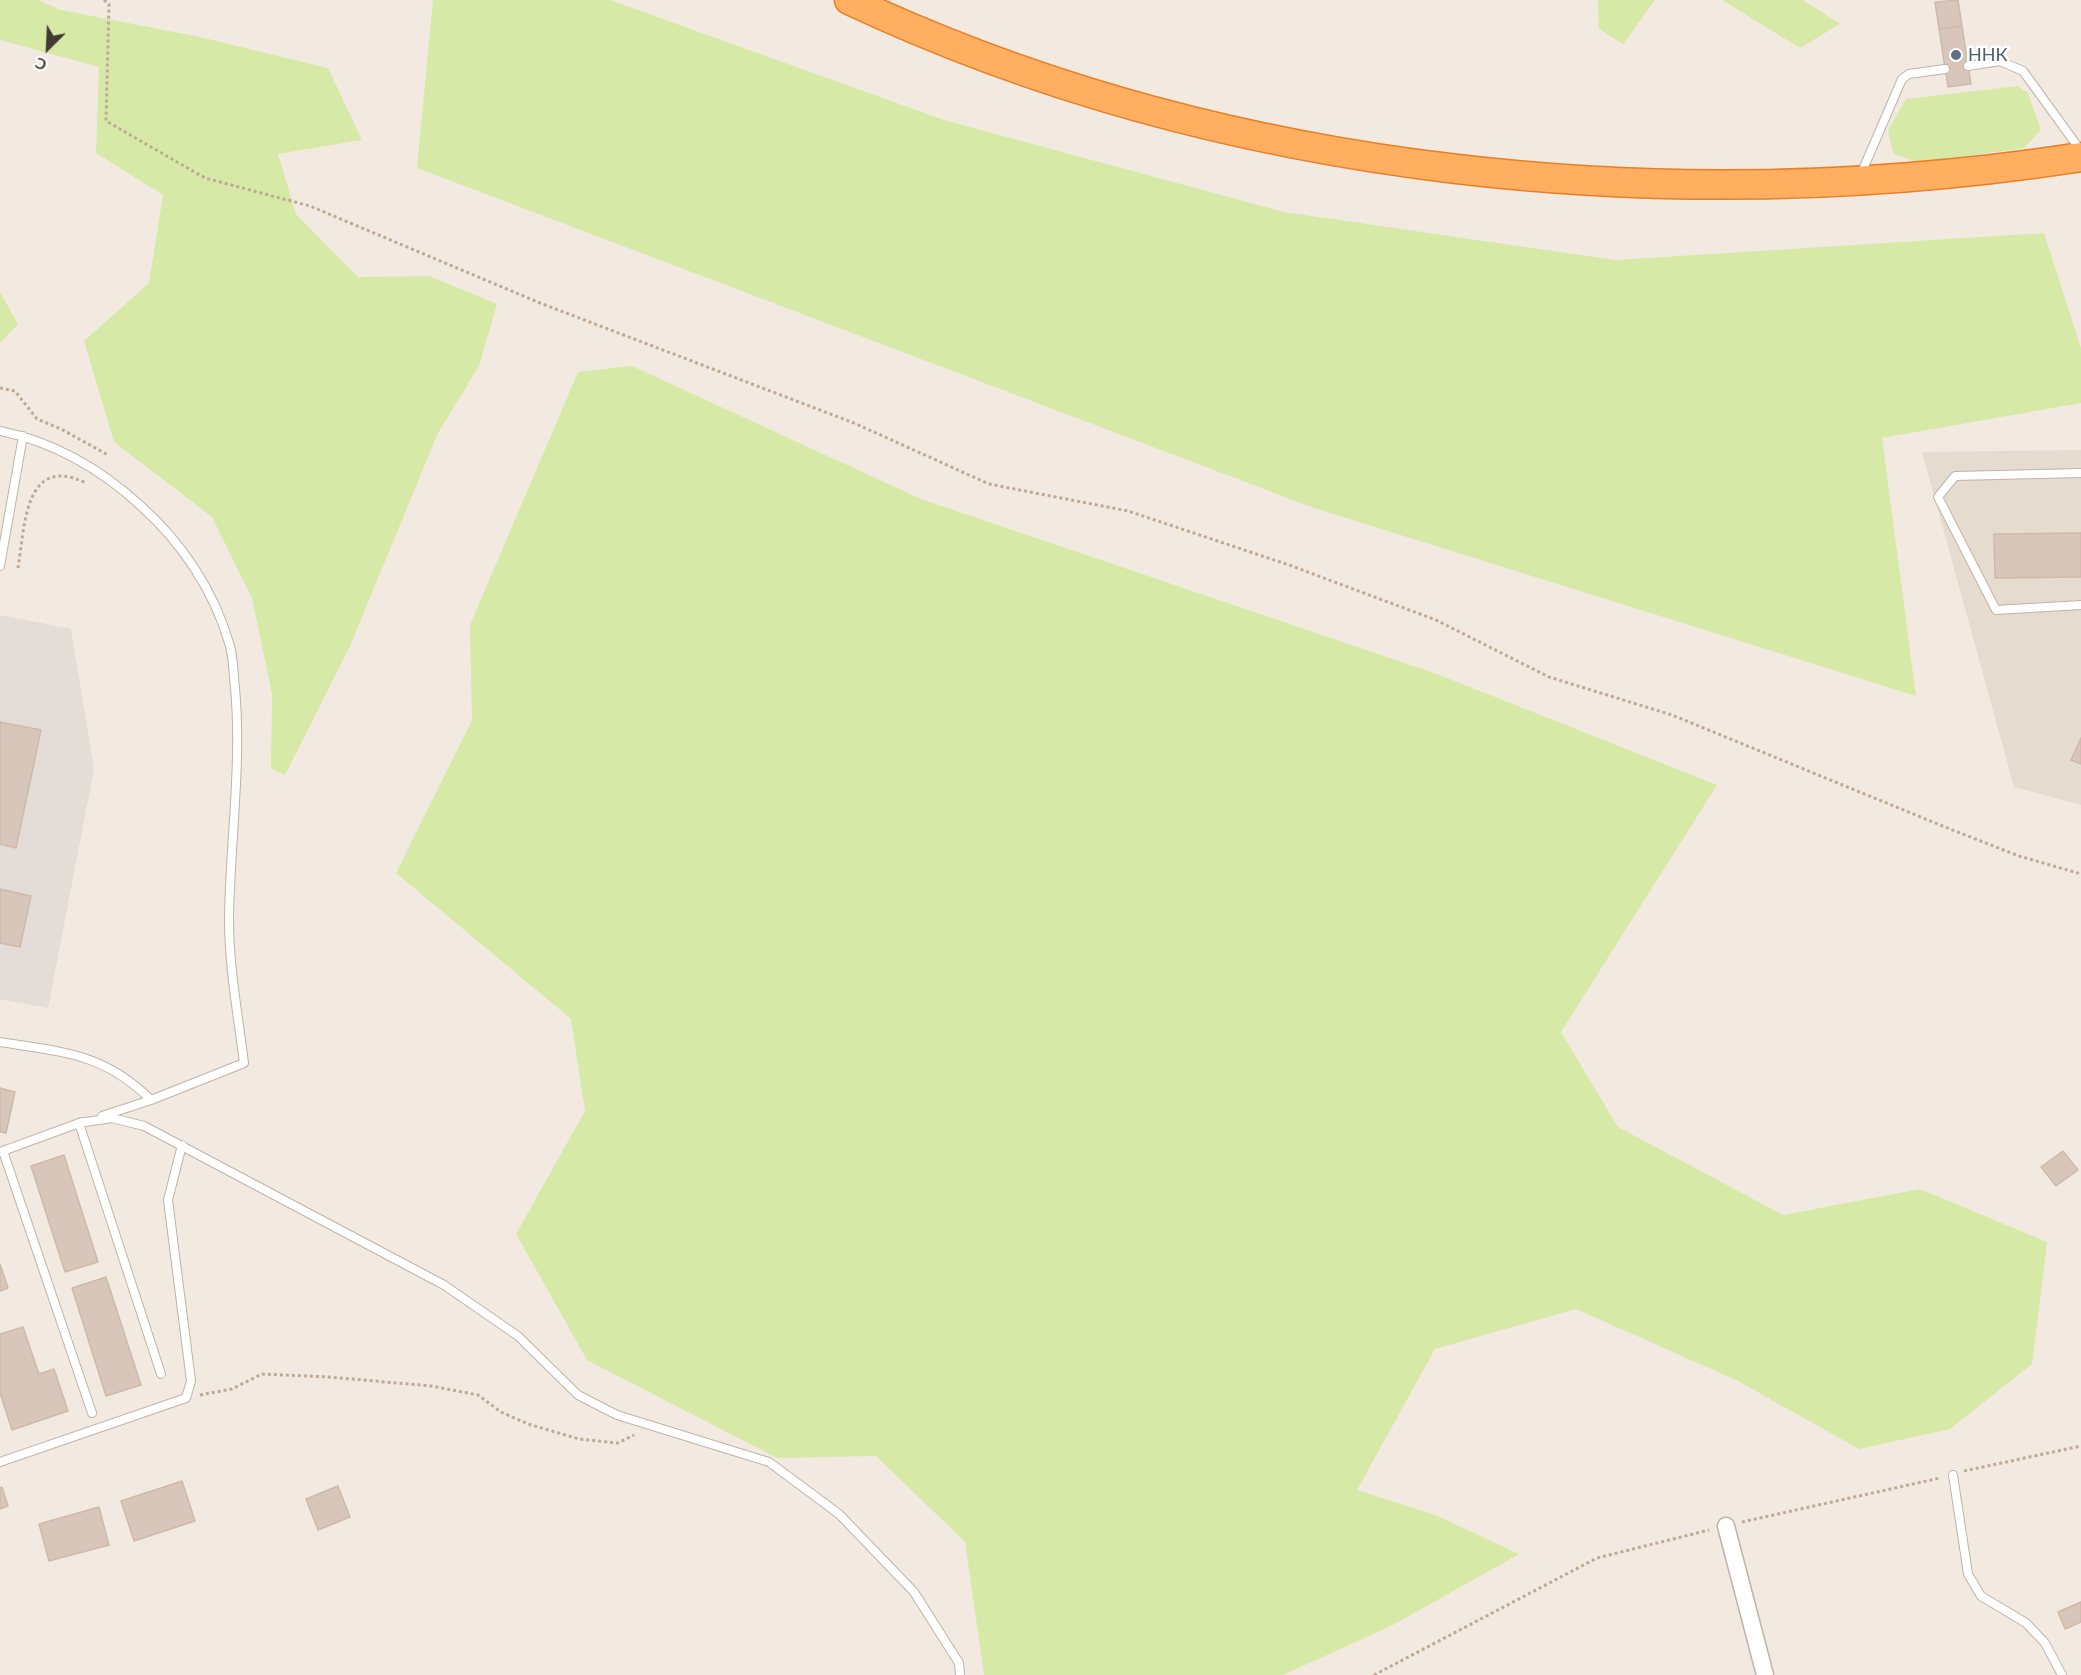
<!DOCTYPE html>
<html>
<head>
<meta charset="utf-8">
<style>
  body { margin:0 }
  #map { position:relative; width:2081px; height:1675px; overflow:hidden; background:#f2eae1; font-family:Lato,sans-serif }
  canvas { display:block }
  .north { position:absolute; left:18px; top:18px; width:60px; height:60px; -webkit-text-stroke:4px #fff; paint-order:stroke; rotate:204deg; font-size:16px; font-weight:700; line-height:24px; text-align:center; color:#433932 }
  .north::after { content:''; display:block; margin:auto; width:21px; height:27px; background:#433932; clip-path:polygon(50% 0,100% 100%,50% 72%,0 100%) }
</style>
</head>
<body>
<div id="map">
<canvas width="2081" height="1675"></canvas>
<div class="north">С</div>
</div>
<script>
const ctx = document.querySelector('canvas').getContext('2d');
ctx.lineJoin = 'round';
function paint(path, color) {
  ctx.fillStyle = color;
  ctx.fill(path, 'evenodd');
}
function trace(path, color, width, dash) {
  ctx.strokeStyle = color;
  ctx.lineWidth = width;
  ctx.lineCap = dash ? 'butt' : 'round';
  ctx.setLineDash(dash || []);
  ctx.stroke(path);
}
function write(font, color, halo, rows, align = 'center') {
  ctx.font = font + ' Lato,sans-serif';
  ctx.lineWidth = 5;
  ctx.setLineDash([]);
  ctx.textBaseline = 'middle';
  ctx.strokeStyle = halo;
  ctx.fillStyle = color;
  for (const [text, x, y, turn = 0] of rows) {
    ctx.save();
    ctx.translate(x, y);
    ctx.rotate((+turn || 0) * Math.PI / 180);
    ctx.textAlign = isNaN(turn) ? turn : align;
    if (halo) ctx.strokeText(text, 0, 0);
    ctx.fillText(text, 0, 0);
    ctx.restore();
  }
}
paint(new Path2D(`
  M 2081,450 L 2081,805 L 2014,787 L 1922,452 Z`), '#e6dbcf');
paint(new Path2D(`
  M 0,615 L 71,629 L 94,769 L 48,1008 L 0,999 Z`), '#e3dcd7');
paint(new Path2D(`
  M 0,0 L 38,0 L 61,10 L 200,37 L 328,68 L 362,140 L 278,154 L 296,214 L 358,277 L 429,276 L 497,304 L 479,366 L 438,433 L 350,646 L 285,775 L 271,769 L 272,694 L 252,598 L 212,517 L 114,442 L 84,341 L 149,283 L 163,195 L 96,153 L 99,67 L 0,40 Z
  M 433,0 L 610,0 L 944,120 L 1284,212 L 1615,260 L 2044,233 L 2081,348 L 2081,403 L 1882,438 L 1916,696 L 1314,508 L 417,168 Z
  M 1598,0 L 1655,0 L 1623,44 L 1599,29 Z
  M 1722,0 L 1803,0 L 1840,24 L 1800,48 Z
  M 2018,86 L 2028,93 L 2041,130 L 2024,148 L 1918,163 L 1893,153 L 1888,130 L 1906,99 Z
  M 0,292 L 18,324 L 0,343 Z
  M 632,366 L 921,499 L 1437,674 L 1717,785 L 1561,1032 L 1618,1127 L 1783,1215 L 1920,1189 L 2047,1242 L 2032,1364 L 1950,1429 L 1859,1449 L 1738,1381 L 1576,1309 L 1435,1349 L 1357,1490 L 1435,1515 L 1519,1554 L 1393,1625 L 1283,1675 L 984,1675 L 965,1542 L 876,1456 L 777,1458 L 587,1360 L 516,1234 L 585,1111 L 571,1019 L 396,873 L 472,720 L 470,625 L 578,372 Z`), '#d7e9a7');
const building = new Path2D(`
  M 1958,0 L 1962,26 L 1939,29 L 1935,2 Z
  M 1962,26 L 1971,84 L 1948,87 L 1939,29 Z
  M 2081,533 L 2081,577 L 1995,578 L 1994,534 Z
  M 0,722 L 41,730 L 16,848 L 0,844 Z
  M 2081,738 L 2081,764 L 2071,760 Z
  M 0,889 L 31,896 L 20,947 L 0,943 Z
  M 0,1088 L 15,1092 L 6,1133 L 0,1132 Z
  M 2063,1151 L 2078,1170 L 2056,1186 L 2041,1167 Z
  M 64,1155 L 98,1262 L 65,1272 L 31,1166 Z
  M 0,1264 L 8,1288 L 0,1291 Z
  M 106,1277 L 141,1385 L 106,1396 L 72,1288 Z
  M 23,1327 L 39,1374 L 54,1369 L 68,1411 L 12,1430 L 0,1393 L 0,1334 Z
  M 182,1481 L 195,1521 L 134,1541 L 121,1501 Z
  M 338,1486 L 350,1517 L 318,1530 L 306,1499 Z
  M 2,1487 L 8,1506 L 0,1509 L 0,1488 Z
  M 99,1507 L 109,1545 L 49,1561 L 39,1524 Z
  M 2081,1602 L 2081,1622 L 2065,1629 L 2058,1612 Z`);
paint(building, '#d7c6b9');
trace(building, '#cfbaa9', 1.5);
const lane = new Path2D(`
  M 1968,66 L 2000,61 L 2023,71 L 2081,151
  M 1861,174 L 1902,79 L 1909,74 L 1945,69
  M 0,431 C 54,442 102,470 142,507 C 182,543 214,591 229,643 C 234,657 233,673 235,688 C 242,765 230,841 229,919 C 229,967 238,1015 244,1063 L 151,1100 L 102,1116
  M 2081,473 L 1955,476 L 1938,497 L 1996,610 L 2081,605
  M 0,566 L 23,436
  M 0,1042 C 62,1052 104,1053 151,1100
  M 79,1123 L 112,1118 L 144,1126 L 444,1285 L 518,1336 L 578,1395 L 617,1415 L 769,1462 L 839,1514 L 914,1592 L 959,1663 L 960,1675
  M 79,1123 L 161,1374
  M 3,1151 L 92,1413
  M 0,1152 L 82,1122
  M 0,1462 L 186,1398 L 191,1381 L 168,1200 L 182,1145
  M 1953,1475 L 1968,1574 L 1981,1596 L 2026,1623 L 2045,1643 L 2062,1675`);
const street = new Path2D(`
  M 1726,1526 L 1765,1675`);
const highway = new Path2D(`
  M 849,0 C 1226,177 1671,220 2081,157`);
trace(lane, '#c0b3a7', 10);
trace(street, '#c0b3a7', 19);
trace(highway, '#e67f28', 31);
trace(new Path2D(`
  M 104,0 L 109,4 L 106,121 L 205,178 L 310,206 L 540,303 L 854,423 L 989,484 L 1128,511 L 1289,565 L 1436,620 L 1549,677 L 1672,715 L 1945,827 L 2019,856 L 2081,874
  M 0,388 L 15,391 L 37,419 L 61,429 L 108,455
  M 18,568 C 25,527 24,453 86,483
  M 200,1395 L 232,1389 L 262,1374 L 329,1377 L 431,1386 L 478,1395 L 501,1412 L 528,1424 L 579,1439 L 618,1443 L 634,1435
  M 1964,1471 L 2081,1446
  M 1742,1522 L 1940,1478
  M 1374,1675 L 1597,1558 L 1709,1530`), '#c0a994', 3, [3, 3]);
trace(lane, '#fff', 8);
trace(street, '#fff', 16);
trace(highway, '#ffaf5f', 28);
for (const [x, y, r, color] of [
  [1956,55,6,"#5c6f8a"]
]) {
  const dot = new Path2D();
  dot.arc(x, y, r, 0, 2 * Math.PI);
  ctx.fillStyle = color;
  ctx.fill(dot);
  trace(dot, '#fff', 2);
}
write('18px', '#4e5e75', '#fff', [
  ["ННК",1968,55]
], 'left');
</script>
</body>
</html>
